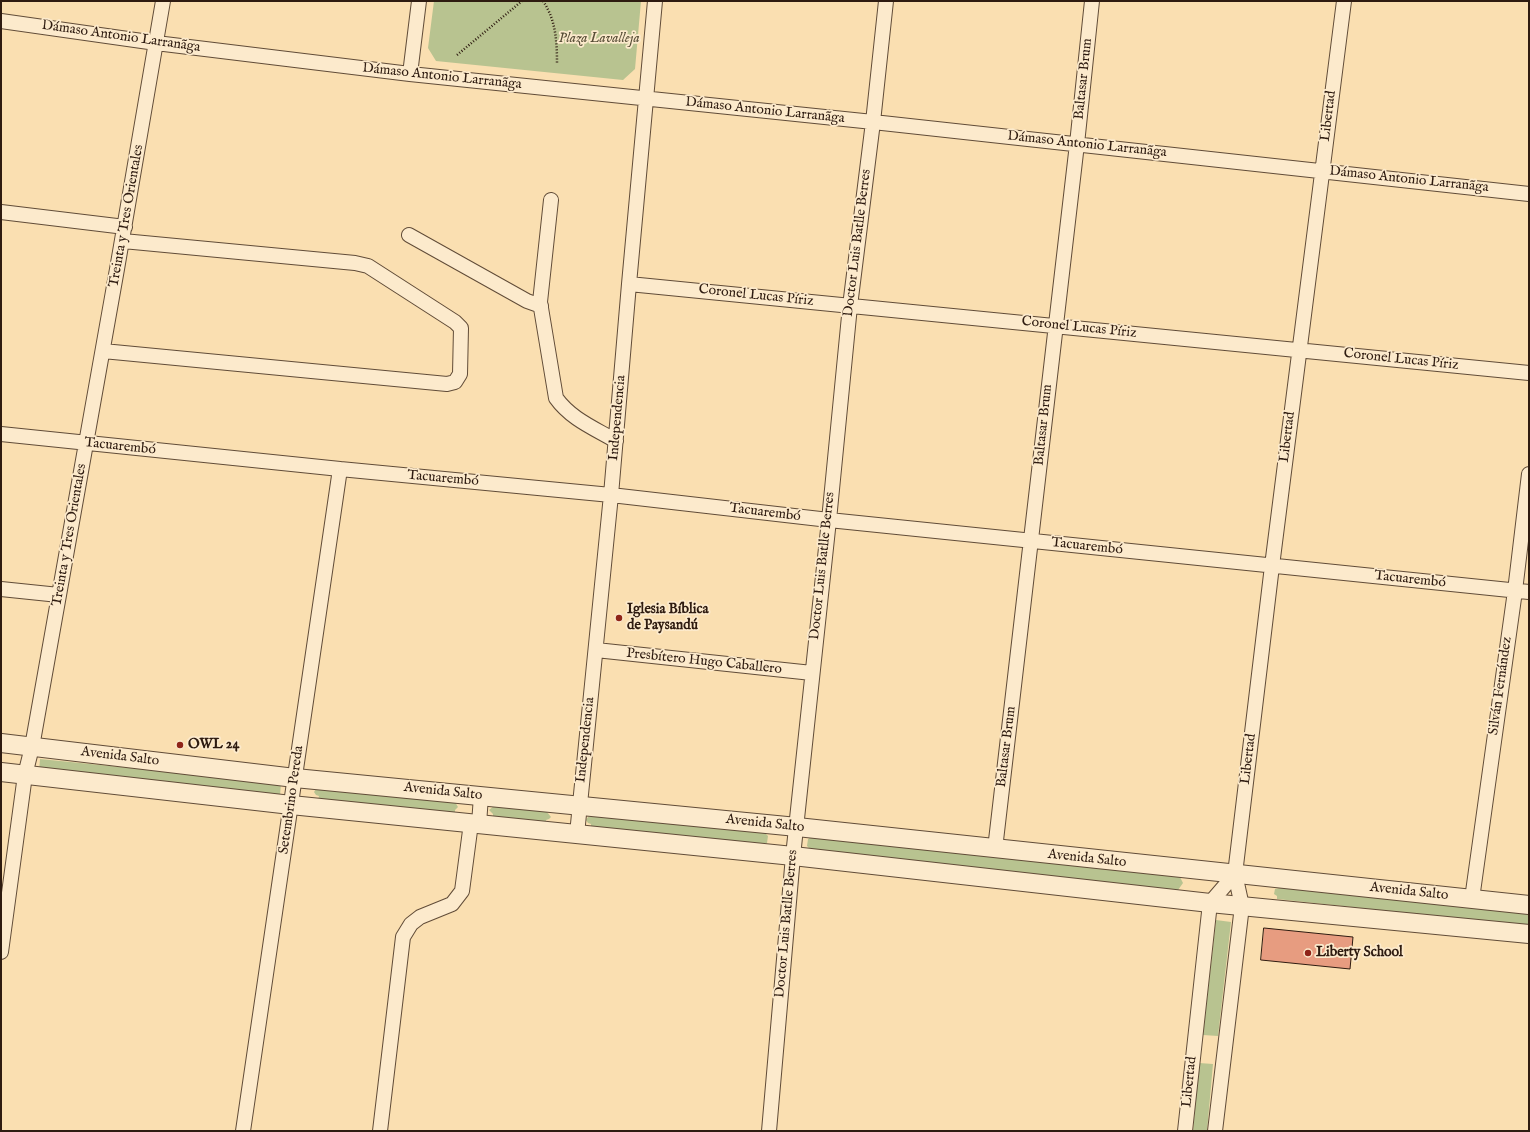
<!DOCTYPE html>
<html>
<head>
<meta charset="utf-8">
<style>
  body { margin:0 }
  #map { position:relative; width:1530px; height:1132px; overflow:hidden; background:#fadfb1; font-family:"IM FELL English",serif }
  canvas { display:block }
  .frame { position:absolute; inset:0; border:2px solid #2e1b10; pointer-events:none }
</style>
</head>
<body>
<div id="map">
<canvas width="1530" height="1132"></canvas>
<div class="frame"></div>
</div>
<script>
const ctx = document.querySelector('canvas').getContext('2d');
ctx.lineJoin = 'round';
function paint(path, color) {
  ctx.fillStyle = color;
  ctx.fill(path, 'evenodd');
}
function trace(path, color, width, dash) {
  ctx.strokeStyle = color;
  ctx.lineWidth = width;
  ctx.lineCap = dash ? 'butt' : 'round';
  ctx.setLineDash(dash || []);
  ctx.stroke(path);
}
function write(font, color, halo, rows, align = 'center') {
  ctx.font = font + ' "IM FELL English",serif';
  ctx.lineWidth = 3.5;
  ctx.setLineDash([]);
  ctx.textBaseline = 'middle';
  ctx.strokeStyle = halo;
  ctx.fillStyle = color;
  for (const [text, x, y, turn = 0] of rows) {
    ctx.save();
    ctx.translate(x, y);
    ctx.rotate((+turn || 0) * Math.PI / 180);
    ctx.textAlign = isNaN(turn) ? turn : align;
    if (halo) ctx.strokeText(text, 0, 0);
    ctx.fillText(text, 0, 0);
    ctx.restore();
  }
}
paint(new Path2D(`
  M 434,1 L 641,1 L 635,69 L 623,80 L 436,61 L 428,48 Z
  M 40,759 L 281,783 L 280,796 L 39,771 Z
  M 316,789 L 455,802 L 458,807 L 455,810 L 455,813 L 318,800 L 319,796 L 316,795 L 314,792 Z
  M 494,806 L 547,808 L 547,812 L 551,817 L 549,819 L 546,820 L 546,823 L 493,818 L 493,814 L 489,810 Z
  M 592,813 L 763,831 L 768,836 L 767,843 L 761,846 L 591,828 L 591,824 L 588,823 L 586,820 L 588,817 L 592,817 Z
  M 813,836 L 1180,875 L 1180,877 L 1183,883 L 1178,890 L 812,851 L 807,846 L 808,839 Z
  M 1279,885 L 1529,911 L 1529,926 L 1277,899 L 1277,896 L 1274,894 L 1275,889 L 1279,888 Z
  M 1216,920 L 1231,922 L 1218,1036 L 1203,1035 Z
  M 1199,1063 L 1213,1064 L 1207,1131 L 1193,1131 Z`), '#b8c390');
const building = new Path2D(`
  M 1264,928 L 1353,937 L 1350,969 L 1261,960 Z`);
paint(building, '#e79c80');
trace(building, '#2e1b10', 1);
const minor = new Path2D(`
  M 1,21 L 156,43 L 410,74 L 873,122 L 1529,194
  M 410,74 L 419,1
  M 551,200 L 540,302 L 556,398 C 571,419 594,428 616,441
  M 1,212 L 125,227
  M 409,235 L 527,301 L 541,306
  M 629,284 L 1529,373
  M 103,351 L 447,384 L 455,382 L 460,374 L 461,328 L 455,322 L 368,266 L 355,263 L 123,241
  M 1,434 L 340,469 L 611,495 L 829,520 L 1529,592
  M 1,589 L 59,595
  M 596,650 L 812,673
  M 479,824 L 481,796
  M 577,834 L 611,495 L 629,284 L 655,1
  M 995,849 L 1077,144 L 1092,1
  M 1472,899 L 1515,591 L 1529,474
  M 1,952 L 25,775 L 32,747 C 77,498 121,250 163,1
  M 243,1131 L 340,469
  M 380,1131 L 403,937 L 411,924 L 420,917 L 452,904 L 462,891 L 471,823
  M 769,1131 L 793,856 L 829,520 L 850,306 L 873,122 L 886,1
  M 1185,1131 L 1210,903 L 1235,874
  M 1215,1131 L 1242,906 L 1235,874 L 1272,566 L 1344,1`);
const tertiary = new Path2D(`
  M 1,743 L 295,778 L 797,827 L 1529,905
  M 1,772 L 291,805 L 793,856 L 1210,903 L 1529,934`);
trace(minor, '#614c38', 16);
trace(tertiary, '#614c38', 20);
trace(new Path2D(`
  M 543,1 C 556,20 557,42 557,64
  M 457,55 L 522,1`), '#2e1b10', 2.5, [1, 2]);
trace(minor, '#fceacc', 14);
trace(tertiary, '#fceacc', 18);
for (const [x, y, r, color] of [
  [619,618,4,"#8f2418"],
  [180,745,4,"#8f2418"],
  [1308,953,4,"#8f2418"]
]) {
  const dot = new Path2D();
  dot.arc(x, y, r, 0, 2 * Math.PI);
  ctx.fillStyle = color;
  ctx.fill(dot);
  trace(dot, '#fceacc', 1.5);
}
write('14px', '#2e1b10', '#fceacc', [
  ["Dámaso Antonio Larranãga",121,37,8],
  ["Dámaso Antonio Larranãga",442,77,6],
  ["Baltasar Brum",1084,79,-84],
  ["Dámaso Antonio Larranãga",765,111,6],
  ["Libertad",1329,116,-83],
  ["Dámaso Antonio Larranãga",1087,145,6],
  ["Dámaso Antonio Larranãga",1409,180,6],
  ["Treinta y Tres Orientales",127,216,-80],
  ["Doctor Luis Batlle Berres",858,243,-83],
  ["Coronel Lucas Píriz",756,296,6],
  ["Coronel Lucas Píriz",1079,328,6],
  ["Coronel Lucas Píriz",1401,360,6],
  ["Independencia",618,418,-85],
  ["Baltasar Brum",1044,425,-84],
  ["Libertad",1288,437,-83],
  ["Tacuarembó",120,447,6],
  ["Tacuarembó",443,479,5],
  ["Tacuarembó",765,513,7],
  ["Treinta y Tres Orientales",70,535,-80],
  ["Tacuarembó",1087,547,6],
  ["Doctor Luis Batlle Berres",823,566,-84],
  ["Tacuarembó",1410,580,6],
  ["Presbítero Hugo Caballero",704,662,6],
  ["Silván Fernández",1501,686,-82],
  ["Independencia",586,740,-84],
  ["Baltasar Brum",1007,747,-83],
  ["Avenida Salto",120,757,7],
  ["Libertad",1249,759,-83],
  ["Avenida Salto",443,792,6],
  ["Setembrino Pereda",292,800,-82],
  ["Avenida Salto",765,824,6],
  ["Avenida Salto",1087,859,6],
  ["Avenida Salto",1409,892,6],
  ["Doctor Luis Batlle Berres",787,924,-85],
  ["Libertad",1190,1082,-84]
]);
write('italic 14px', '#574d36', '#fceacc', [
  ["Plaza Lavalleja",599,39]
]);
write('bold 14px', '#2e1b10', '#fceacc', [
  ["Iglesia Bíblica",627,610],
  ["de Paysandú",627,626],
  ["OWL 24",188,745],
  ["Liberty School",1316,953]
], 'left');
</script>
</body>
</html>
